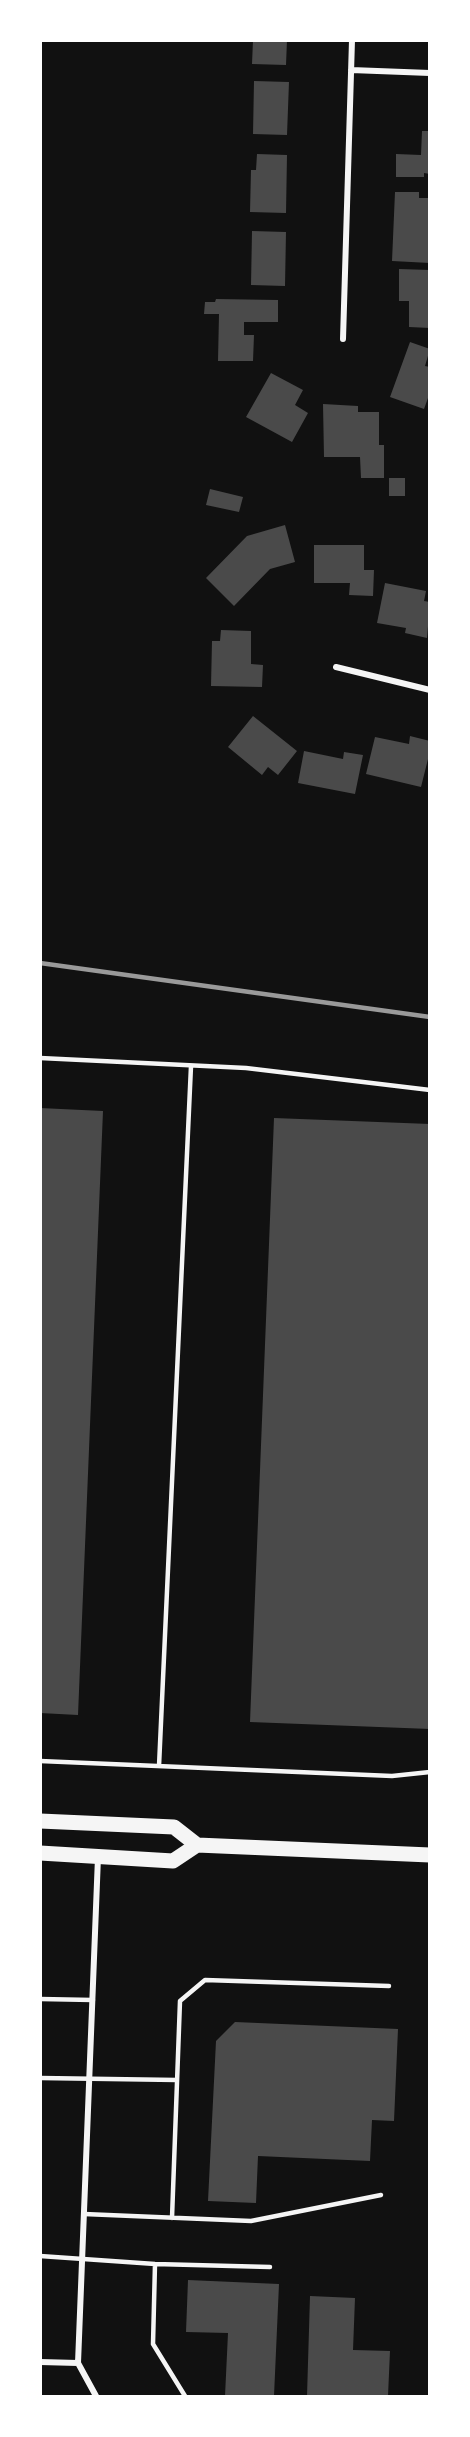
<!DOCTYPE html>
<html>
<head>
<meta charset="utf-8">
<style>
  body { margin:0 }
  #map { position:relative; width:470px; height:2437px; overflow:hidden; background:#111; font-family:Lora,serif }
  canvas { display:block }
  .frame { position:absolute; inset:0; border:42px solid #fff; pointer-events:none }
</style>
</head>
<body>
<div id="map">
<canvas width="470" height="2437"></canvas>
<div class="frame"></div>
</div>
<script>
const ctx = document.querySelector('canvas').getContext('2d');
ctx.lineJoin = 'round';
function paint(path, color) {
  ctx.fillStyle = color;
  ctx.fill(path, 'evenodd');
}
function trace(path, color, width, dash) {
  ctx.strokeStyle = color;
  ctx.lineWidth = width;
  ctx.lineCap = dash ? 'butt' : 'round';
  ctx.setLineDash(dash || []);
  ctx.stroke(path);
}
paint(new Path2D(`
  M 253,40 L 287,40 L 286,65 L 252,64 Z
  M 254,81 L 289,82 L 287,135 L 253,134 Z
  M 422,131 L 430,131 L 430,174 L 424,173 L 424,177 L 396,177 L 396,154 L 421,155 Z
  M 257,154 L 287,155 L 286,213 L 250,212 L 251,170 L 256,170 Z
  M 395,192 L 419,192 L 419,198 L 430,198 L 430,263 L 392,261 Z
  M 252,231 L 286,232 L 285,286 L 251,285 Z
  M 399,269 L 430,270 L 430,328 L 409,327 L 409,301 L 399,301 Z
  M 216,299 L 278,300 L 278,322 L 244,322 L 244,335 L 254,335 L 253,361 L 218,361 L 219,314 L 204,314 L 205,302 L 215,302 Z
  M 410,342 L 430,349 L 425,366 L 430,367 L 430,399 L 428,398 L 424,409 L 390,397 Z
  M 271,373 L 303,390 L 295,405 L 308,413 L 292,442 L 246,417 Z
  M 323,404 L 358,406 L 358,412 L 379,412 L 379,445 L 384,445 L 384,478 L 361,478 L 360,457 L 324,457 Z
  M 389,478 L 405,478 L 405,496 L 389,496 Z
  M 210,489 L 243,497 L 239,512 L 206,505 Z
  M 285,525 L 295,562 L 270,569 L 234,606 L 206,578 L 247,536 Z
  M 314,545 L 364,545 L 364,570 L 374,570 L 373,596 L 349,595 L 350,583 L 314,583 Z
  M 385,583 L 426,591 L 424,601 L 430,602 L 427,638 L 405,633 L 406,628 L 377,623 Z
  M 221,630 L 251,631 L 251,664 L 263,665 L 262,687 L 211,686 L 212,641 L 220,641 Z
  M 253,716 L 297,751 L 278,775 L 268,767 L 262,775 L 228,747 Z
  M 410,736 L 430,741 L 430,751 L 421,787 L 366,774 L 375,737 L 409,744 Z
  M 304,751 L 343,759 L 344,752 L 363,755 L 355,794 L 298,783 Z
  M 40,1108 L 103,1111 L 78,1715 L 40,1713 Z
  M 274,1118 L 430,1124 L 430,1729 L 250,1722 Z
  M 235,2022 L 398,2029 L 394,2121 L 372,2120 L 370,2161 L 258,2156 L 256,2203 L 208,2201 L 216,2041 Z
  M 188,2280 L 279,2284 L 274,2396 L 225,2396 L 228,2333 L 186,2332 Z
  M 310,2296 L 355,2298 L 353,2350 L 390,2351 L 388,2396 L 307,2396 Z`), '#4a4a4a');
trace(new Path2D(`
  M 40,1058 L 246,1068 L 430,1090
  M 40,1761 L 392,1776 L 430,1772
  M 159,1766 L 191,1066
  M 40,1999 L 93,2000
  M 40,2078 L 177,2080
  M 84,2214 L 251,2221 L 381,2195
  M 172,2218 L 180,2001 L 205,1980 L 389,1986
  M 40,2256 L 155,2264 L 270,2267
  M 155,2264 L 153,2344 L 185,2396`), '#f5f5f5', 4.5);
trace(new Path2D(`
  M 351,70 L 430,73
  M 343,339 L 352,40
  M 336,667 L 430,690
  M 40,2362 L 78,2363
  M 96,2396 L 78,2363 L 98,1857`), '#f5f5f5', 6);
trace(new Path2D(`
  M 40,1821 L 174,1827 L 197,1845 L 430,1855
  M 40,1853 L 173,1861 L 197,1845`), '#f5f5f5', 15);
trace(new Path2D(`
  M 40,963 L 430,1017`), '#9a9a9a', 4.5);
</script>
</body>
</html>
